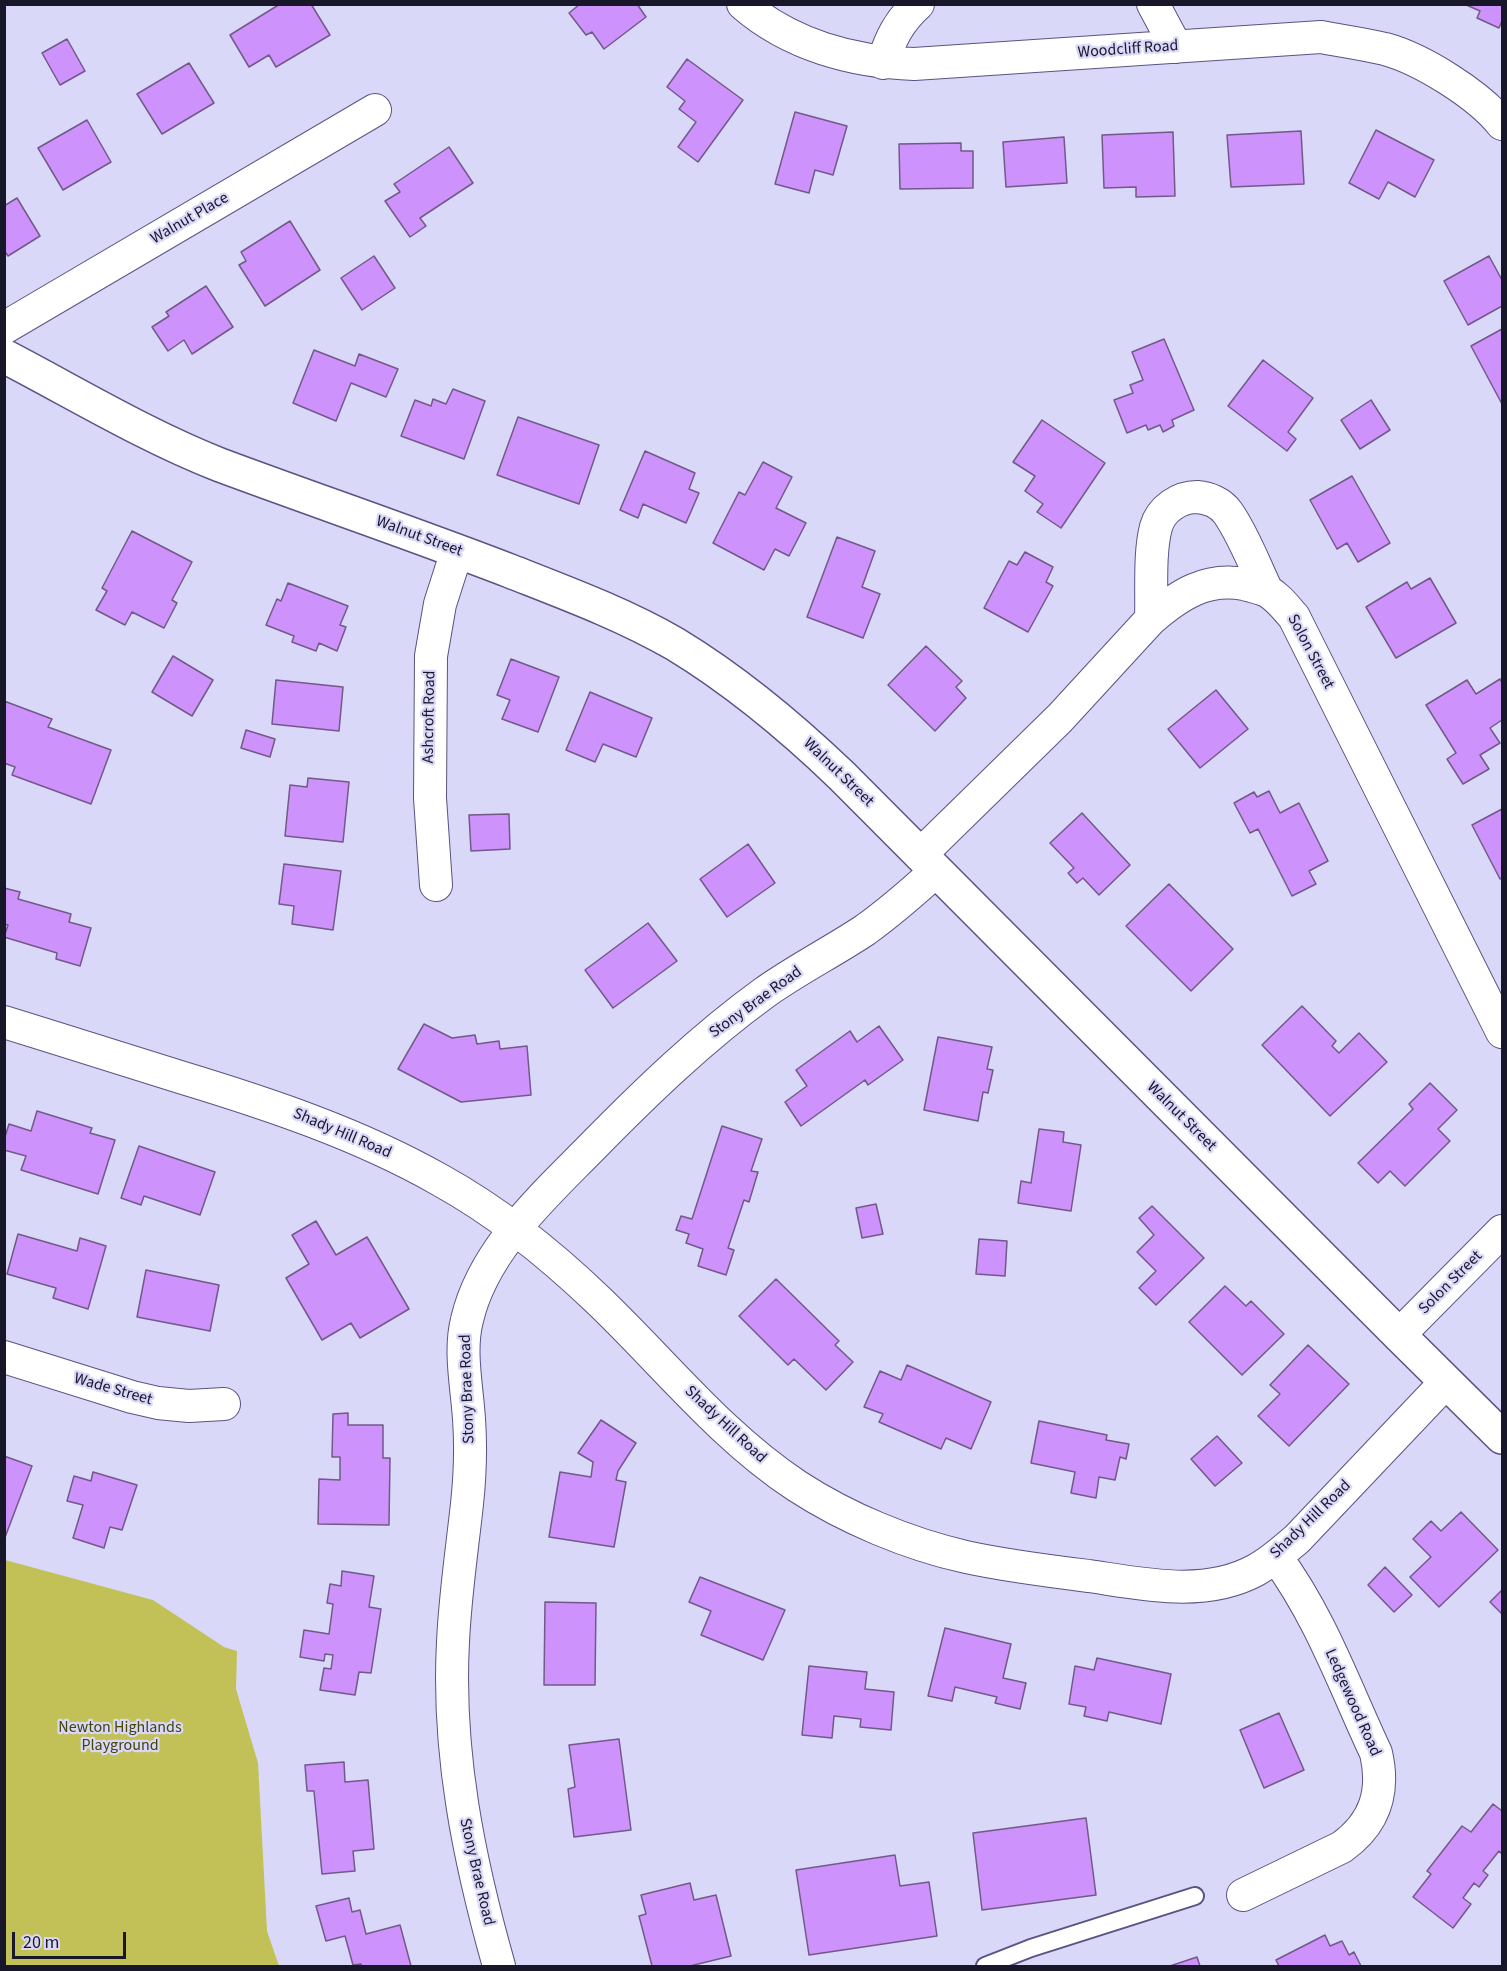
<!DOCTYPE html>
<html>
<head>
<meta charset="utf-8">
<style>
  body { margin:0 }
  #map { position:relative; width:1507px; height:1971px; overflow:hidden; background:#dad8f9; font-family:"Source Sans 3",sans-serif }
  canvas { display:block }
  .frame { position:absolute; inset:0; border:6px solid #181629; pointer-events:none }
  .scale { position:absolute; left:12px; top:1932px; width:114px; height:27px; box-sizing:border-box; border:3px solid #181629; border-top:0; padding-left:8px; font-size:18px; line-height:21px; white-space:nowrap; color:#181629; -webkit-text-stroke:4px #dad8f9; paint-order:stroke }
</style>
</head>
<body>
<div id="map">
<canvas width="1507" height="1971"></canvas>
<div class="frame"></div>
<div class="scale">20 m</div>
</div>
<script>
const ctx = document.querySelector('canvas').getContext('2d');
ctx.lineJoin = 'round';
function paint(path, color) {
  ctx.fillStyle = color;
  ctx.fill(path, 'evenodd');
}
function trace(path, color, width, dash) {
  ctx.strokeStyle = color;
  ctx.lineWidth = width;
  ctx.lineCap = dash ? 'butt' : 'round';
  ctx.setLineDash(dash || []);
  ctx.stroke(path);
}
function write(font, color, halo, rows, align = 'center') {
  ctx.font = font + ' "Source Sans 3",sans-serif';
  ctx.lineWidth = 4.5;
  ctx.setLineDash([]);
  ctx.textBaseline = 'middle';
  ctx.strokeStyle = halo;
  ctx.fillStyle = color;
  for (const [text, x, y, turn = 0] of rows) {
    ctx.save();
    ctx.translate(x, y);
    ctx.rotate((+turn || 0) * Math.PI / 180);
    ctx.textAlign = isNaN(turn) ? turn : align;
    if (halo) ctx.strokeText(text, 0, 0);
    ctx.fillText(text, 0, 0);
    ctx.restore();
  }
}
paint(new Path2D(`
  M 5,1560 L 153,1600 L 224,1647 L 237,1651 L 236,1689 L 258,1763 L 267,1931 L 279,1966 L 5,1966 Z`), '#c2c158');
const building = new Path2D(`
  M 280,4 L 311,4 L 330,35 L 276,67 L 269,55 L 249,67 L 230,35 Z
  M 580,4 L 637,4 L 646,17 L 604,49 L 592,32 L 586,35 L 569,13 Z
  M 1464,4 L 1502,4 L 1502,21 L 1499,28 L 1477,18 L 1480,11 Z
  M 67,39 L 85,71 L 60,85 L 42,53 Z
  M 687,59 L 743,100 L 698,162 L 678,147 L 696,122 L 679,109 L 685,101 L 667,87 Z
  M 189,63 L 214,103 L 162,134 L 137,94 Z
  M 795,112 L 847,126 L 833,175 L 815,170 L 809,193 L 775,184 Z
  M 87,120 L 111,162 L 63,190 L 38,148 Z
  M 1376,130 L 1434,160 L 1415,197 L 1388,182 L 1379,199 L 1349,183 Z
  M 1301,131 L 1304,184 L 1231,187 L 1227,135 Z
  M 1173,132 L 1175,196 L 1136,197 L 1136,187 L 1104,188 L 1102,135 Z
  M 1064,137 L 1067,183 L 1006,187 L 1003,142 Z
  M 961,143 L 961,151 L 973,151 L 973,188 L 900,189 L 899,144 Z
  M 449,147 L 473,183 L 420,218 L 426,226 L 410,237 L 385,201 L 400,192 L 394,184 Z
  M 17,198 L 40,236 L 8,256 L 4,250 L 4,206 Z
  M 290,221 L 320,270 L 265,306 L 239,265 L 246,261 L 241,252 Z
  M 374,256 L 395,288 L 362,310 L 341,278 Z
  M 1489,256 L 1502,280 L 1502,306 L 1468,325 L 1444,281 Z
  M 206,286 L 233,327 L 192,354 L 184,340 L 168,351 L 152,327 L 169,316 L 166,312 Z
  M 1502,329 L 1502,404 L 1471,346 Z
  M 1164,339 L 1194,410 L 1172,420 L 1174,426 L 1163,432 L 1160,425 L 1148,430 L 1146,425 L 1127,433 L 1114,400 L 1133,393 L 1130,385 L 1143,380 L 1132,352 Z
  M 314,350 L 355,366 L 359,354 L 398,369 L 386,397 L 351,383 L 336,421 L 293,403 Z
  M 1263,360 L 1313,398 L 1288,432 L 1296,439 L 1287,451 L 1228,406 Z
  M 453,389 L 485,401 L 464,459 L 401,436 L 415,400 L 431,406 L 433,399 L 446,404 Z
  M 1371,400 L 1390,430 L 1360,449 L 1341,420 Z
  M 518,417 L 599,445 L 579,504 L 497,475 Z
  M 1042,420 L 1105,463 L 1061,528 L 1037,512 L 1043,504 L 1025,491 L 1035,476 L 1013,462 Z
  M 645,451 L 695,473 L 689,489 L 699,493 L 686,523 L 643,504 L 638,518 L 620,510 Z
  M 763,462 L 792,477 L 776,508 L 806,523 L 789,556 L 775,549 L 764,570 L 713,543 L 739,492 L 745,495 Z
  M 1352,476 L 1390,543 L 1358,562 L 1347,543 L 1337,549 L 1310,500 Z
  M 132,531 L 192,562 L 172,600 L 177,603 L 164,628 L 132,612 L 125,625 L 96,610 L 107,591 L 102,588 Z
  M 837,537 L 875,551 L 862,587 L 880,594 L 863,638 L 807,617 Z
  M 1025,552 L 1053,567 L 1046,582 L 1053,586 L 1028,632 L 984,608 L 1009,561 L 1017,565 Z
  M 1430,578 L 1456,623 L 1396,658 L 1366,607 L 1407,582 L 1411,589 Z
  M 288,583 L 348,606 L 340,625 L 346,627 L 337,651 L 319,643 L 316,651 L 292,642 L 294,636 L 266,625 L 277,599 L 281,601 Z
  M 926,646 L 962,681 L 956,687 L 966,698 L 935,731 L 888,685 Z
  M 173,656 L 213,680 L 192,716 L 152,692 Z
  M 511,659 L 559,677 L 538,732 L 502,719 L 510,700 L 497,695 Z
  M 1500,679 L 1502,683 L 1502,720 L 1490,728 L 1500,743 L 1480,755 L 1489,769 L 1463,784 L 1447,759 L 1456,753 L 1426,705 L 1467,680 L 1476,694 Z
  M 276,680 L 343,687 L 339,731 L 272,724 Z
  M 1216,690 L 1248,729 L 1200,768 L 1168,729 Z
  M 590,692 L 652,718 L 636,757 L 603,744 L 595,762 L 566,750 Z
  M 4,701 L 52,719 L 48,727 L 111,750 L 91,804 L 12,775 L 15,767 L 4,763 Z
  M 246,730 L 275,739 L 270,757 L 241,748 Z
  M 308,778 L 349,782 L 343,842 L 285,836 L 290,785 L 307,787 Z
  M 1269,791 L 1280,813 L 1299,803 L 1328,861 L 1309,871 L 1316,884 L 1292,896 L 1258,829 L 1250,833 L 1234,803 L 1254,792 L 1257,797 Z
  M 1502,809 L 1502,878 L 1500,879 L 1472,825 Z
  M 1082,813 L 1130,865 L 1099,895 L 1083,878 L 1077,883 L 1068,873 L 1074,868 L 1050,843 Z
  M 509,814 L 510,849 L 471,851 L 469,815 Z
  M 748,844 L 775,883 L 727,917 L 700,879 Z
  M 284,864 L 341,871 L 333,930 L 292,924 L 294,906 L 279,904 Z
  M 1169,884 L 1233,949 L 1191,991 L 1126,926 Z
  M 4,888 L 20,892 L 18,899 L 71,914 L 69,922 L 91,928 L 80,966 L 56,959 L 57,953 L 4,937 L 8,925 L 4,924 Z
  M 648,923 L 677,961 L 613,1008 L 585,970 Z
  M 1302,1006 L 1336,1041 L 1332,1046 L 1339,1053 L 1359,1033 L 1387,1062 L 1330,1116 L 1262,1045 Z
  M 424,1024 L 452,1038 L 475,1035 L 477,1044 L 499,1041 L 500,1049 L 527,1046 L 531,1095 L 461,1102 L 398,1069 Z
  M 879,1026 L 903,1060 L 868,1085 L 865,1080 L 801,1126 L 785,1102 L 807,1086 L 796,1070 L 850,1031 L 857,1042 Z
  M 938,1037 L 992,1047 L 987,1069 L 993,1070 L 988,1093 L 983,1092 L 978,1121 L 924,1110 Z
  M 1430,1083 L 1457,1110 L 1438,1129 L 1450,1141 L 1405,1186 L 1390,1171 L 1378,1183 L 1358,1163 L 1413,1109 L 1409,1104 Z
  M 37,1111 L 92,1128 L 90,1133 L 115,1140 L 98,1194 L 21,1170 L 26,1156 L 4,1150 L 4,1140 L 9,1124 L 31,1131 Z
  M 722,1126 L 762,1139 L 751,1171 L 758,1172 L 749,1202 L 744,1200 L 728,1248 L 734,1250 L 726,1275 L 698,1266 L 703,1249 L 686,1243 L 689,1234 L 676,1230 L 681,1216 L 692,1219 Z
  M 1039,1129 L 1064,1132 L 1063,1142 L 1081,1145 L 1071,1211 L 1018,1203 L 1021,1181 L 1031,1183 Z
  M 139,1146 L 215,1172 L 200,1215 L 144,1196 L 141,1205 L 121,1198 Z
  M 876,1204 L 883,1234 L 862,1238 L 856,1208 Z
  M 1152,1206 L 1204,1258 L 1156,1305 L 1139,1288 L 1156,1271 L 1137,1252 L 1154,1235 L 1139,1218 Z
  M 316,1221 L 336,1255 L 367,1237 L 409,1309 L 360,1338 L 351,1323 L 322,1340 L 286,1278 L 309,1264 L 292,1235 Z
  M 18,1234 L 77,1251 L 80,1238 L 106,1246 L 88,1309 L 53,1298 L 56,1288 L 7,1274 Z
  M 979,1239 L 1007,1241 L 1005,1276 L 976,1274 Z
  M 146,1270 L 219,1285 L 210,1331 L 137,1317 Z
  M 776,1279 L 839,1341 L 835,1345 L 853,1362 L 826,1390 L 794,1359 L 788,1365 L 739,1316 Z
  M 1225,1286 L 1246,1306 L 1251,1301 L 1284,1334 L 1242,1375 L 1189,1322 Z
  M 1308,1345 L 1349,1384 L 1289,1446 L 1258,1416 L 1280,1394 L 1270,1385 Z
  M 907,1365 L 991,1402 L 971,1449 L 946,1438 L 941,1449 L 879,1422 L 883,1414 L 864,1407 L 880,1371 L 901,1380 Z
  M 348,1413 L 348,1425 L 383,1425 L 383,1458 L 390,1458 L 389,1525 L 318,1524 L 319,1479 L 340,1480 L 340,1457 L 332,1457 L 333,1414 Z
  M 601,1420 L 636,1443 L 618,1471 L 616,1480 L 626,1482 L 614,1547 L 549,1537 L 560,1472 L 591,1477 L 593,1462 L 578,1453 Z
  M 1039,1421 L 1107,1435 L 1106,1440 L 1129,1444 L 1126,1459 L 1120,1457 L 1115,1480 L 1099,1477 L 1096,1498 L 1071,1493 L 1075,1472 L 1031,1463 Z
  M 1217,1436 L 1242,1463 L 1215,1486 L 1191,1459 Z
  M 4,1456 L 32,1466 L 4,1540 Z
  M 93,1472 L 137,1485 L 122,1530 L 110,1527 L 104,1548 L 73,1538 L 83,1505 L 67,1501 L 74,1476 L 91,1481 Z
  M 1461,1512 L 1498,1550 L 1439,1607 L 1410,1577 L 1431,1557 L 1413,1539 L 1431,1521 L 1441,1531 Z
  M 1385,1567 L 1412,1595 L 1394,1612 L 1368,1585 Z
  M 342,1571 L 374,1576 L 369,1607 L 381,1609 L 371,1673 L 359,1672 L 355,1695 L 320,1690 L 324,1668 L 331,1669 L 333,1655 L 325,1654 L 324,1661 L 300,1657 L 304,1630 L 329,1634 L 333,1604 L 327,1603 L 330,1584 L 341,1586 Z
  M 700,1577 L 785,1610 L 763,1660 L 701,1635 L 711,1611 L 689,1602 Z
  M 1502,1590 L 1502,1612 L 1501,1613 L 1490,1602 Z
  M 545,1602 L 596,1603 L 595,1685 L 544,1685 Z
  M 945,1628 L 1011,1644 L 1003,1678 L 1026,1683 L 1020,1709 L 995,1703 L 997,1697 L 955,1687 L 952,1701 L 928,1696 Z
  M 1097,1658 L 1171,1674 L 1161,1724 L 1109,1712 L 1107,1721 L 1084,1716 L 1086,1707 L 1069,1704 L 1075,1666 L 1094,1670 Z
  M 809,1666 L 867,1672 L 865,1689 L 894,1692 L 891,1730 L 860,1727 L 861,1719 L 834,1716 L 832,1738 L 802,1735 Z
  M 1279,1713 L 1304,1770 L 1264,1788 L 1240,1730 Z
  M 619,1739 L 631,1830 L 574,1837 L 568,1789 L 575,1787 L 569,1745 Z
  M 344,1762 L 345,1782 L 368,1780 L 374,1849 L 353,1851 L 355,1871 L 322,1874 L 314,1791 L 307,1791 L 305,1765 Z
  M 1493,1804 L 1502,1811 L 1502,1854 L 1499,1851 L 1483,1871 L 1488,1875 L 1479,1887 L 1474,1883 L 1463,1898 L 1471,1904 L 1453,1928 L 1413,1897 L 1431,1874 L 1427,1871 L 1462,1826 L 1471,1832 Z
  M 1086,1818 L 1096,1895 L 982,1910 L 973,1833 Z
  M 895,1855 L 900,1886 L 929,1882 L 937,1936 L 809,1955 L 796,1870 Z
  M 690,1883 L 694,1900 L 716,1895 L 731,1956 L 690,1966 L 652,1966 L 639,1916 L 646,1914 L 641,1895 Z
  M 349,1898 L 352,1912 L 360,1910 L 366,1934 L 400,1925 L 411,1966 L 362,1966 L 361,1964 L 353,1965 L 345,1936 L 326,1941 L 316,1906 Z
  M 1325,1935 L 1330,1946 L 1342,1941 L 1349,1955 L 1354,1952 L 1361,1966 L 1279,1966 L 1276,1960 Z
  M 1197,1957 L 1200,1966 L 1170,1966 Z`);
paint(building, '#cd92fc');
trace(building, '#725987', 1.5);
const service = new Path2D(`
  M 985,1966 L 1031,1948 L 1195,1896`);
const minor = new Path2D(`
  M 743,4 C 790,45 853,62 914,64 L 1321,37 C 1342,41 1364,44 1385,49 C 1422,59 1479,95 1502,124
  M 1153,4 L 1176,47
  M 883,63 C 890,39 899,21 918,4
  M 4,328 L 375,110
  M 1151,619 C 1152,592 1149,553 1156,527 C 1161,509 1179,497 1197,497 C 1209,498 1221,503 1228,513 C 1244,536 1255,566 1267,591
  M 920,855 L 1060,718 L 1151,619 C 1179,595 1206,577 1244,584 C 1251,586 1260,588 1267,591 C 1278,597 1286,608 1294,617 L 1502,1032
  M 436,885 L 430,798 L 431,656 L 440,604 L 457,551
  M 4,1022 C 63,1040 122,1059 180,1077 C 269,1104 359,1134 440,1180 C 498,1212 550,1254 598,1300 C 663,1362 721,1436 797,1486 C 846,1518 908,1544 966,1557 C 1007,1566 1048,1571 1089,1576 C 1143,1584 1205,1598 1256,1570 C 1271,1562 1284,1550 1297,1539 L 1446,1382
  M 1399,1335 L 1502,1231
  M 4,1357 L 132,1397 L 158,1403 L 189,1406 L 224,1404
  M 1243,1895 L 1342,1847 C 1375,1823 1385,1792 1376,1753 C 1345,1687 1320,1616 1276,1557
  M 499,1966 C 469,1860 447,1753 453,1642 C 455,1596 462,1550 467,1504 C 470,1476 471,1447 469,1419 C 467,1387 459,1351 467,1320 C 483,1250 544,1196 593,1146 C 646,1092 702,1038 764,993 C 796,970 832,952 865,930 C 890,912 913,892 936,871`);
const secondary = new Path2D(`
  M 4,356 C 75,393 146,436 220,465 C 317,501 414,534 510,571 C 566,593 623,614 675,644 C 736,681 791,727 842,776 L 1399,1335 L 1502,1437`);
trace(service, '#595383', 20);
trace(minor, '#595383', 34);
trace(secondary, '#595383', 36);
trace(service, '#fff', 16);
trace(minor, '#fff', 32);
trace(secondary, '#fff', 33);
write('16px', '#181629', '#dad8f9', [
  ["Woodcliff Road",1128,50,-4],
  ["Walnut Place",190,219,-30],
  ["Walnut Street",419,537,20],
  ["Solon Street",1310,652,62],
  ["Ashcroft Road",430,717,-89],
  ["Walnut Street",838,773,44],
  ["Stony Brae Road",756,1003,-36],
  ["Walnut Street",1181,1117,45],
  ["Shady Hill Road",342,1134,23],
  ["Solon Street",1451,1283,-45],
  ["Stony Brae Road",468,1389,-92],
  ["Wade Street",113,1390,16],
  ["Shady Hill Road",725,1425,43],
  ["Shady Hill Road",1311,1520,-44],
  ["Ledgewood Road",1352,1703,66],
  ["Stony Brae Road",476,1872,77]
]);
write('16px', '#444308', '#dad8f9', [
  ["Newton Highlands",120,1728],
  ["Playground",120,1746]
]);
</script>
</body>
</html>
